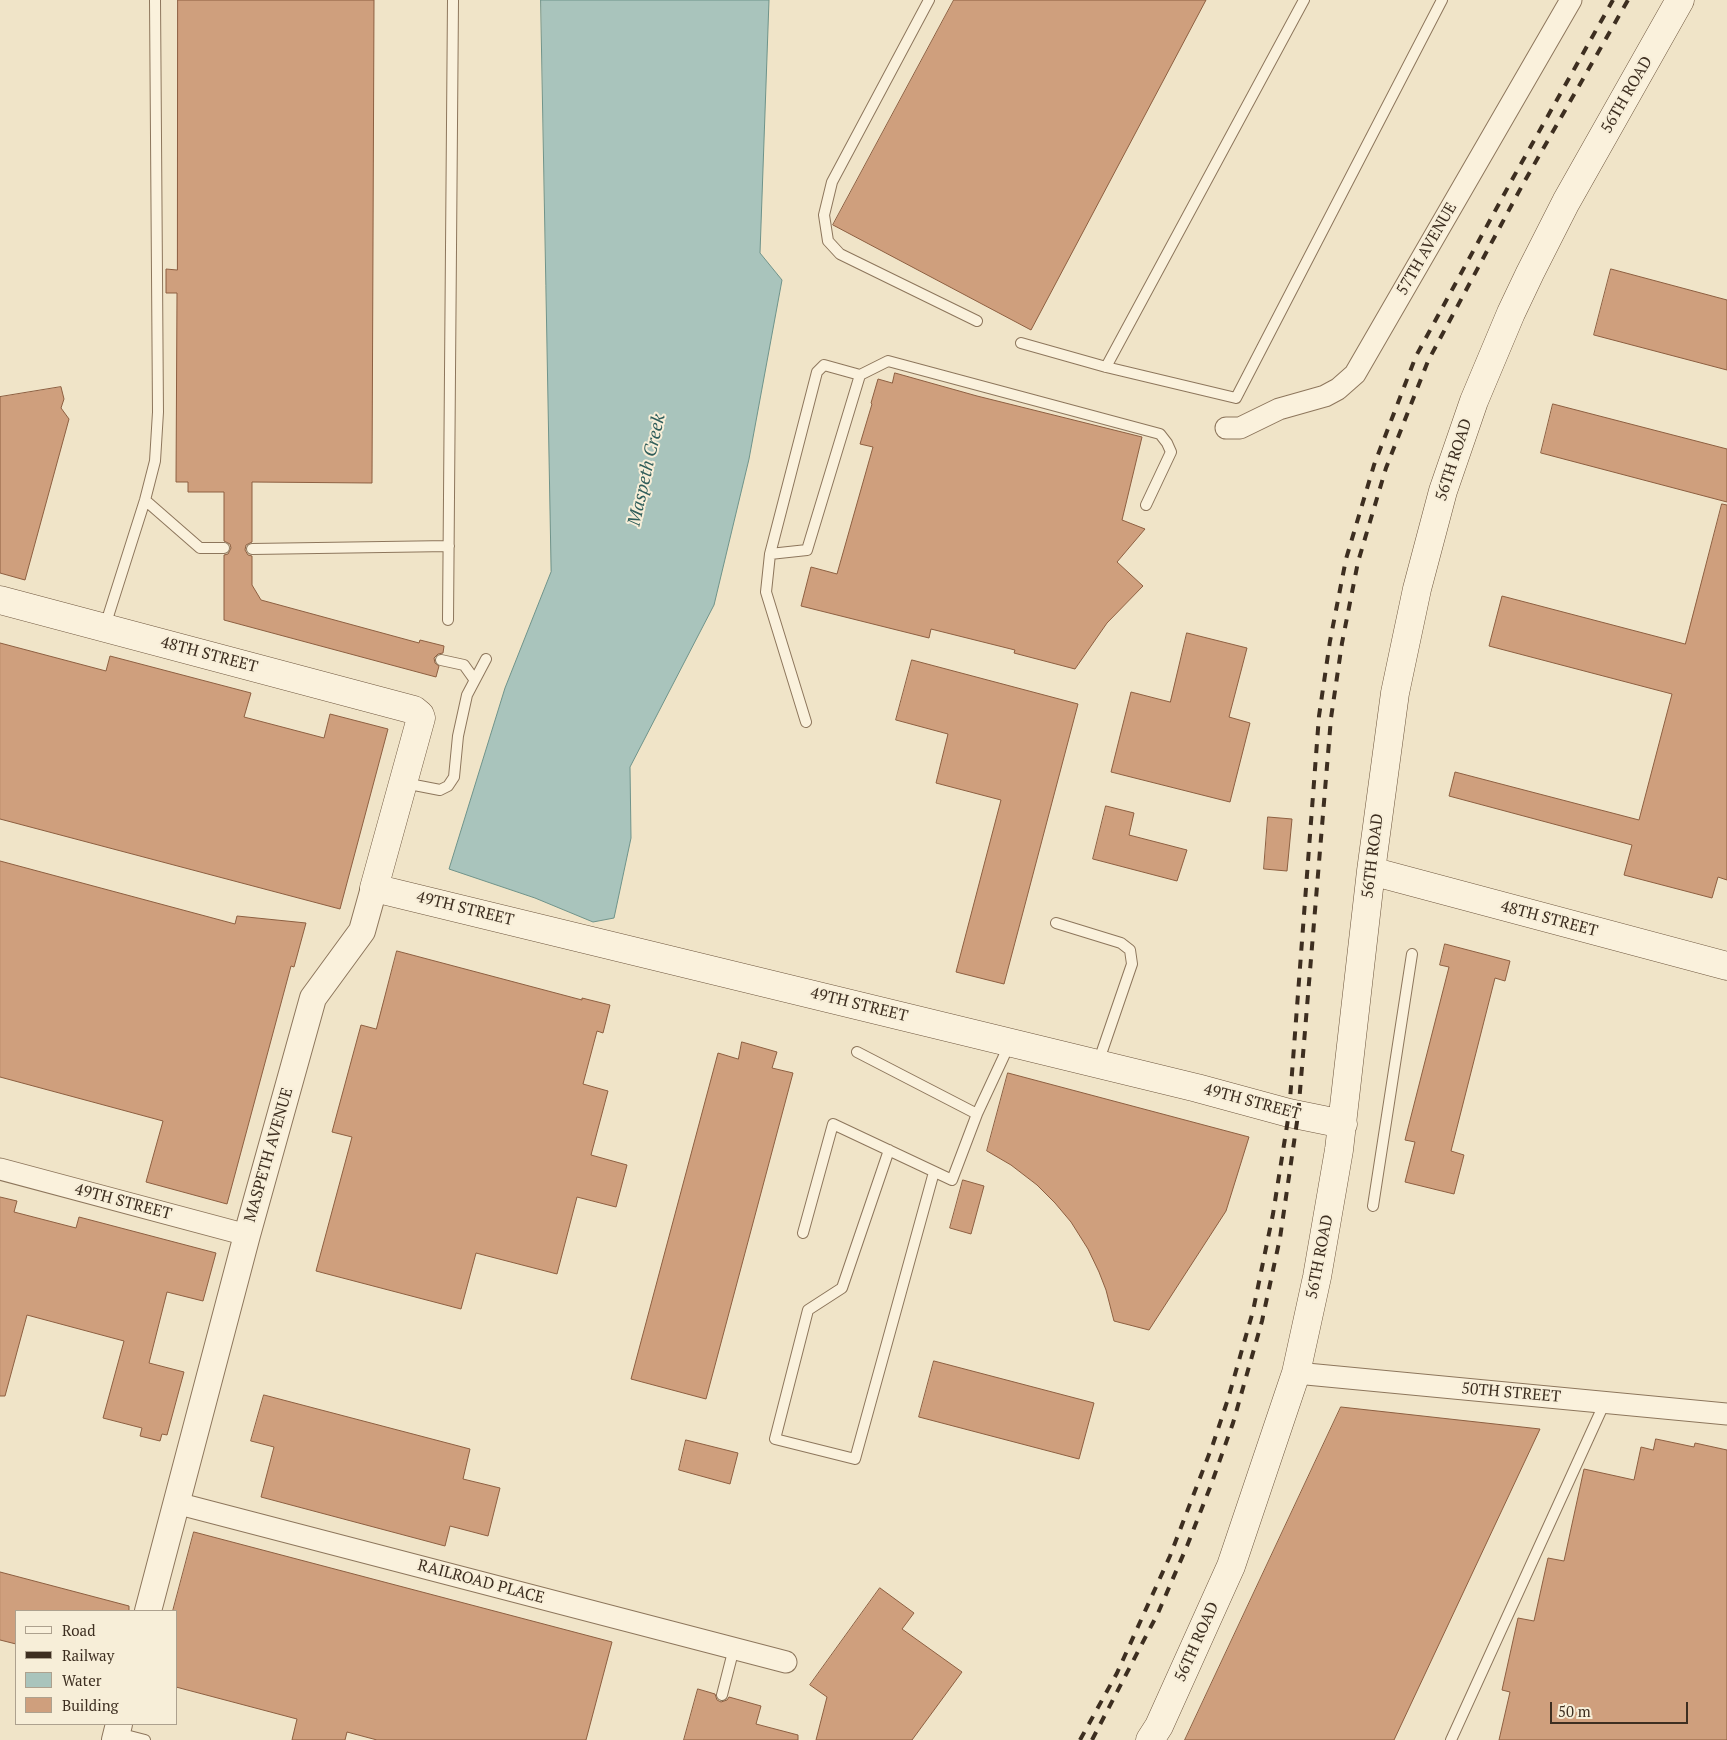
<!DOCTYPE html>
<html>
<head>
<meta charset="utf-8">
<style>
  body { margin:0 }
  #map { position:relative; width:1727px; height:1740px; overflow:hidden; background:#f0e4c8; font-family:"PT Serif",serif }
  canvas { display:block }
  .legend { position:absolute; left:15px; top:1610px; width:162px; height:115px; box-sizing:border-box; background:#f7eed8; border:1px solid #ada18e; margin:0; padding:6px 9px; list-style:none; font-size:15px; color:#3d2e20 }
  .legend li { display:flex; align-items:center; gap:10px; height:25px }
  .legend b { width:25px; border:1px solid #ada18e }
  .scale { position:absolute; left:1550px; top:1702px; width:138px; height:22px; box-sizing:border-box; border:2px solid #3d2e20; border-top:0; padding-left:6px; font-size:15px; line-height:18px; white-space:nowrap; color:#3d2e20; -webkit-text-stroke:4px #f7eed8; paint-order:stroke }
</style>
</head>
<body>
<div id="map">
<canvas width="1727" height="1740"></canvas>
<ul class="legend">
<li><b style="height:6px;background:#faf1dc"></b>Road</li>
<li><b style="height:6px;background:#3d2e20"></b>Railway</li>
<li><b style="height:14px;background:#a9c4bc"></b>Water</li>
<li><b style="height:14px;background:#cf9f7d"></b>Building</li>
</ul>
<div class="scale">50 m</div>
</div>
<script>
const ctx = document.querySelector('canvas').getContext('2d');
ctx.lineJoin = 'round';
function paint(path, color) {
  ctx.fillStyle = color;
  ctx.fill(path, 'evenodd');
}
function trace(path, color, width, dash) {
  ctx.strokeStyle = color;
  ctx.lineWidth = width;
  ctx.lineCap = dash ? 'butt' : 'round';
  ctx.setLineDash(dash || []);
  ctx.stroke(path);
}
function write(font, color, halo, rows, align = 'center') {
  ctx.font = font + ' "PT Serif",serif';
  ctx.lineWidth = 4;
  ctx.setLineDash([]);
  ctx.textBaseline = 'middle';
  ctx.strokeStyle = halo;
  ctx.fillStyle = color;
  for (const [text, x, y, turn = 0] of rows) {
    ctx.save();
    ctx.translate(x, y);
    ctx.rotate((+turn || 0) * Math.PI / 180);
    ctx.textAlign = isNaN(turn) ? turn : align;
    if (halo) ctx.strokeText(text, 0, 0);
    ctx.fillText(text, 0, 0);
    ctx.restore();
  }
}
const water = new Path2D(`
  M 541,0 L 769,0 L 760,253 L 782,280 L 749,459 L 714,605 L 630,767 L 631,838 L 614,918 L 593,922 L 535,898 L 449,869 L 505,688 L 551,572 Z`);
paint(water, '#a9c4bc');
trace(water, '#6f938a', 1);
const building = new Path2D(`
  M 178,0 L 374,0 L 372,483 L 252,482 L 252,542 L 246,545 L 245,550 L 248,555 L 252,556 L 252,585 L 261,600 L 419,643 L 420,640 L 444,646 L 443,653 L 438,654 L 434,658 L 435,663 L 439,666 L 436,677 L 224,620 L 224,555 L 228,554 L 231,548 L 230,544 L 224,541 L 224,492 L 188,492 L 188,482 L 176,482 L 177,293 L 166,293 L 166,269 L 177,270 Z
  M 954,0 L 1206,0 L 1031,330 L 833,225 Z
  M 1611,269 L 1727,300 L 1727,370 L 1594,335 Z
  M 895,373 L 977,396 L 1142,437 L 1122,520 L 1145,529 L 1117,562 L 1143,586 L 1107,623 L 1075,669 L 1014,653 L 1015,650 L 931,629 L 929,638 L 801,606 L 811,567 L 837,574 L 873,447 L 860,444 L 872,404 L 871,403 L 878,379 L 892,383 Z
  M 61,387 L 64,399 L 61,408 L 69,419 L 25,580 L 0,573 L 0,397 Z
  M 1553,404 L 1727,449 L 1727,502 L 1541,453 Z
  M 1722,504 L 1727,505 L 1727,880 L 1718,877 L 1712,898 L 1624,875 L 1632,845 L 1449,796 L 1455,772 L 1639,820 L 1672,694 L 1489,646 L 1502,596 L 1685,644 Z
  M 1187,633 L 1247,648 L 1229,717 L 1250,723 L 1230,802 L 1111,772 L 1131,692 L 1170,702 Z
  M 0,643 L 106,671 L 110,656 L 251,693 L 244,717 L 324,738 L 330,714 L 388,729 L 340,909 L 0,819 Z
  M 912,660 L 1078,704 L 1004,984 L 956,972 L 1001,800 L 936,783 L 948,734 L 896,720 Z
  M 1106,806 L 1134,813 L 1129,835 L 1187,850 L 1177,881 L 1093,859 Z
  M 1268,817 L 1292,819 L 1287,871 L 1264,869 Z
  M 0,861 L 235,924 L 237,916 L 306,923 L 294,967 L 291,966 L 227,1204 L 146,1182 L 163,1121 L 0,1077 Z
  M 1445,944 L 1510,961 L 1505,981 L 1495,978 L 1451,1151 L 1464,1155 L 1454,1194 L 1405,1182 L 1415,1142 L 1405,1140 L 1449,967 L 1440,965 Z
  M 397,951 L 582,1000 L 582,998 L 610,1005 L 603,1033 L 597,1031 L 583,1084 L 608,1091 L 591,1155 L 627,1165 L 616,1207 L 577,1197 L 557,1274 L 476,1253 L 461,1309 L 316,1271 L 352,1137 L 332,1132 L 361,1025 L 376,1029 Z
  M 742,1042 L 777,1052 L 772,1068 L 793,1073 L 706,1399 L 631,1379 L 718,1053 L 738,1059 Z
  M 1008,1073 L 1249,1137 L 1226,1211 L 1149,1330 L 1114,1321 L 1106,1290 L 1099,1272 L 1088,1249 L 1071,1222 L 1055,1203 L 1037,1185 L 1011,1165 L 987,1151 Z
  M 963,1180 L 984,1186 L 971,1234 L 950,1228 Z
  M 0,1197 L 17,1201 L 14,1212 L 76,1228 L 79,1217 L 216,1253 L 203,1301 L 167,1292 L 149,1363 L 184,1372 L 167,1435 L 162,1434 L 160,1441 L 140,1436 L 142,1428 L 103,1418 L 124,1341 L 27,1315 L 5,1396 L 0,1396 Z
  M 934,1361 L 1094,1403 L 1079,1459 L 919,1417 Z
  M 264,1395 L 470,1449 L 463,1479 L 500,1488 L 488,1536 L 450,1526 L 445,1546 L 261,1497 L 274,1447 L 251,1441 Z
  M 1341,1407 L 1540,1429 L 1394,1740 L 1185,1740 Z
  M 1656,1439 L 1694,1447 L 1695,1443 L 1727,1450 L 1727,1740 L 1499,1740 L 1510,1692 L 1502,1690 L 1518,1618 L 1534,1621 L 1548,1558 L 1564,1561 L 1584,1469 L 1634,1480 L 1641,1447 L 1653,1450 Z
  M 686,1440 L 738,1453 L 730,1484 L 679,1470 Z
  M 194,1532 L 612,1642 L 586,1740 L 377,1740 L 347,1732 L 345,1740 L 292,1740 L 297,1719 L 176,1687 L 176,1611 L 173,1611 Z
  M 0,1572 L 129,1606 L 129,1611 L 16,1611 L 16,1644 L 0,1640 Z
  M 880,1588 L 914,1613 L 902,1629 L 962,1672 L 912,1740 L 816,1740 L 827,1697 L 810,1685 Z
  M 698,1689 L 715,1694 L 717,1700 L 721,1702 L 727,1700 L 729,1697 L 761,1706 L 756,1724 L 798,1735 L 798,1740 L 684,1740 Z`);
paint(building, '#cf9f7d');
trace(building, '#8d5f41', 1);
const service = new Path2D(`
  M 929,0 L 832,182 L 824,215 L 828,241 L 840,254 L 977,321
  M 1021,343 L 1106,367 L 1236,398 L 1442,0
  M 1106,367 L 1304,0
  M 145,500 L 200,548 L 224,548
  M 252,549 L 449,546
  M 770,554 L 807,550 L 860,375
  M 448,620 L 453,0
  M 105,626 L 145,500 L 155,461 L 158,412 L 155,0
  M 441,660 L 464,665 L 474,679
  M 806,722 L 766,592 L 770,554 L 817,372 L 824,365 L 860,375 L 888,361 L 1160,434 L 1167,443 L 1171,452 L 1146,505
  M 404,783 L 440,790 L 448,786 L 454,777 L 458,736 L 467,695 L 486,659
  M 1056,923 L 1121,943 L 1130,950 L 1132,964 L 1098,1063
  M 857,1052 L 977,1114 L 1010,1043
  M 889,1150 L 842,1288 L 808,1310 L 775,1439 L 855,1459 L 934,1172
  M 1373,1206 L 1412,954
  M 803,1233 L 833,1124 L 952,1180 L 977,1114
  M 722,1695 L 734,1648
  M 118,1733 L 145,1740
  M 1451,1740 L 1605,1402`);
const minor = new Path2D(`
  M 1226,428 L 1240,428 L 1279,409 L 1325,396 L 1338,389 L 1355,374 L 1571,0
  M 0,1169 L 247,1235
  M 1296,1373 L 1727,1414
  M 176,1503 L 786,1662`);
const tertiary = new Path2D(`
  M 148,1611 L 247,1235 L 313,998 L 362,931 L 374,888
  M 115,1740 L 119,1724`);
const secondary = new Path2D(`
  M 0,600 L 414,710 L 420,715 L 421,718 L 374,888 L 1197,1088 L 1289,1113 L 1343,1124
  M 1371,871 L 1727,966
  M 1150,1740 L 1159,1726 L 1231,1566 L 1296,1373 L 1317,1277 L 1339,1150 L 1371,871 L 1395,693 L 1417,589 L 1443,491 L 1474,401 L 1511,313 L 1530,273 L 1566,202 L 1680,0`);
trace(service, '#8d765c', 12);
trace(minor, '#8d765c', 23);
trace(tertiary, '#8d765c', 28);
trace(secondary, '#6f573f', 29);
trace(service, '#faf1dc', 10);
trace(minor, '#faf1dc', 21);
trace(tertiary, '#faf1dc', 26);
trace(secondary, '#faf1dc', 28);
trace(new Path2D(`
  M 1080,1740 L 1117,1673 L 1170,1556 L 1213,1444 L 1228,1399 L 1253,1311 L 1273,1214 L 1289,1113 L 1319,716 L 1330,641 L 1346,559 L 1374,465 L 1416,356 L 1513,178 L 1613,0
  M 1092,1740 L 1158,1613 L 1187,1546 L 1211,1485 L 1233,1423 L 1262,1321 L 1280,1238 L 1298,1115 L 1331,718 L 1342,643 L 1358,562 L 1386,468 L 1428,361 L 1523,184 L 1628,0`), '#3d2e20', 4, [9, 9]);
write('16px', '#3d2e20', '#f7eed8', [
  ["56TH ROAD",1627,95,-60],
  ["57TH AVENUE",1427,249,-60],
  ["56TH ROAD",1454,460,-72],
  ["48TH STREET",209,655,15],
  ["56TH ROAD",1373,856,-83],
  ["49TH STREET",465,909,14],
  ["48TH STREET",1549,919,15],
  ["49TH STREET",859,1005,14],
  ["49TH STREET",1252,1102,15],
  ["MASPETH AVENUE",269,1155,-74],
  ["49TH STREET",123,1202,15],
  ["56TH ROAD",1320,1257,-79],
  ["50TH STREET",1511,1393,5],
  ["RAILROAD PLACE",481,1582,15],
  ["56TH ROAD",1197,1642,-66]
]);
write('italic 18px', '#2f5d5a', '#f7eed8', [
  ["Maspeth Creek",647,470,-77]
]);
</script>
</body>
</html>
